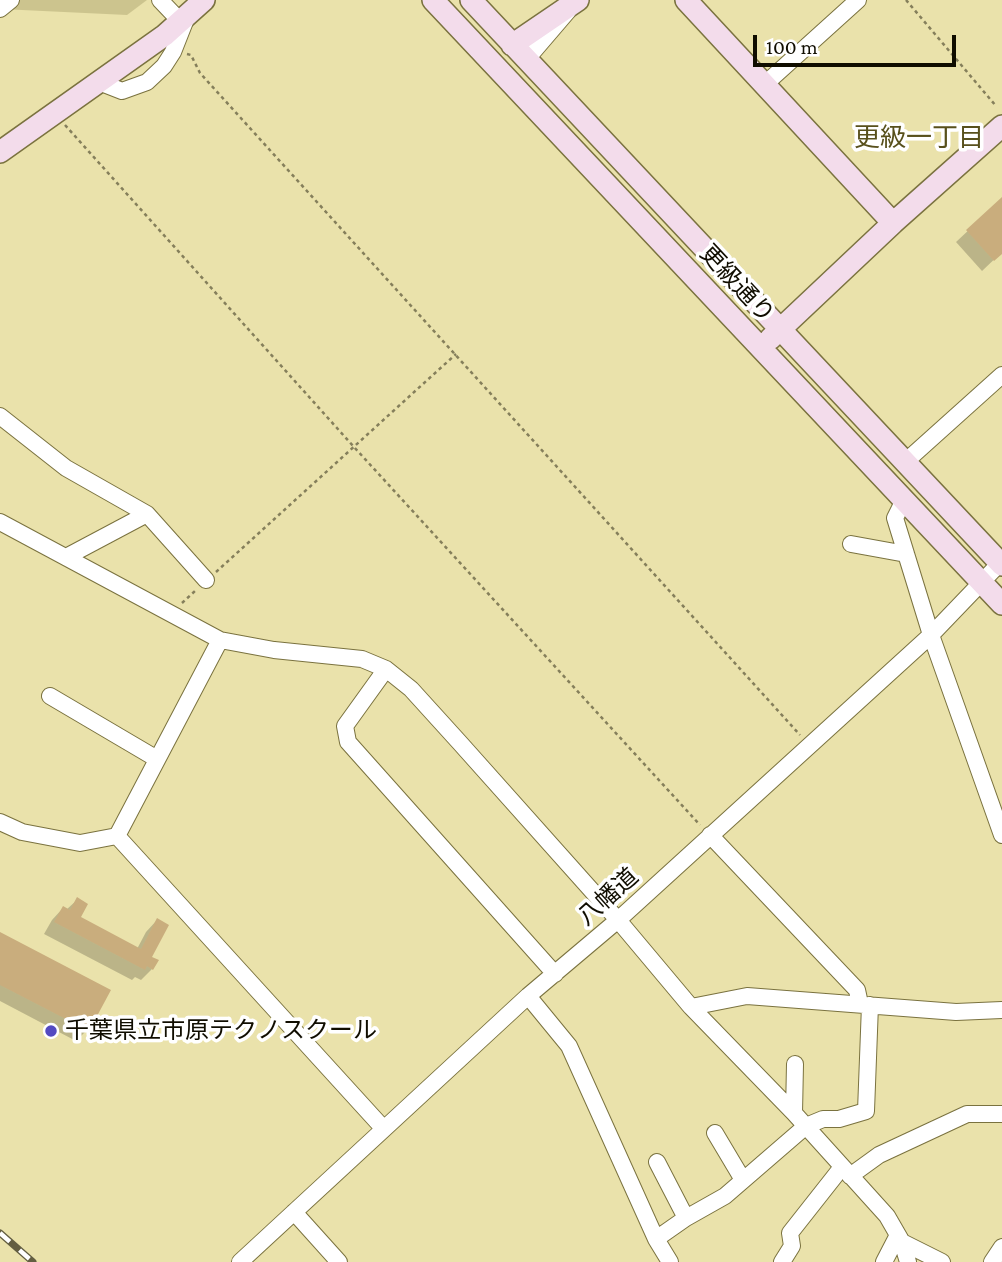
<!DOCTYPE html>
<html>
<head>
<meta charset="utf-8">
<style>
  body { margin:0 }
  #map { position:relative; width:1002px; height:1262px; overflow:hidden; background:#eae2ab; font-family:"Crimson Pro",serif }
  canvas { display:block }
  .scale { position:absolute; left:753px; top:35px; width:203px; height:32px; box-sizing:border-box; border:4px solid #100d00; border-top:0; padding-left:9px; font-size:21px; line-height:24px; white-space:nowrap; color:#100d00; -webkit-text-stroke:5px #fff; paint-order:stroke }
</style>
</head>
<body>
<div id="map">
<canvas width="1002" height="1262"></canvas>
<div class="scale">100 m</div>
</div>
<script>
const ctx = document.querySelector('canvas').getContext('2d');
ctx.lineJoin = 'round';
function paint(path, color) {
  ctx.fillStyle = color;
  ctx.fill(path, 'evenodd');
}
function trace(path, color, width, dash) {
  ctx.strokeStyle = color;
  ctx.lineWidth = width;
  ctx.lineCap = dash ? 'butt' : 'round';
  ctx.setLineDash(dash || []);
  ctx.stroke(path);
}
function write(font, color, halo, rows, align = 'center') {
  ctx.font = font + ' "Crimson Pro","Noto Sans JP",serif';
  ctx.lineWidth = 7;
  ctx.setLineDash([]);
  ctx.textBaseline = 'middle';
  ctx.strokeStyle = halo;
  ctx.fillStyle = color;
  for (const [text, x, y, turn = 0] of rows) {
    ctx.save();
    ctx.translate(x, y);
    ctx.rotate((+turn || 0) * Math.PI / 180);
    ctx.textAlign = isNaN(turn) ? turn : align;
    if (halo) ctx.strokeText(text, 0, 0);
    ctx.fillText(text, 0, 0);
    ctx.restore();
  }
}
paint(new Path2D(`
  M 11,0 L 147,0 L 127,15 L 1,9 Z`), '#ccc48e');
paint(new Path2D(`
  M 1002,199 L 1002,252 L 982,271 L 956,242 Z
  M 77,900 L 79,918 L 137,949 L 146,932 L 157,920 L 150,958 L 152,969 L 141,980 L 135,977 L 132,980 L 44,934 L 52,920 L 63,908 L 66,910 Z
  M 0,933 L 87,1030 L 76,1041 L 0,1001 Z`), '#0003');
paint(new Path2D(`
  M 1002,197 L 1002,254 L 994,261 L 966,230 Z
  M 77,897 L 88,904 L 81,917 L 141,949 L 157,918 L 169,925 L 152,957 L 159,960 L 153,970 L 147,966 L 145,970 L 54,922 L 63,906 L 70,910 Z
  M 0,932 L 111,990 L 89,1031 L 0,985 Z`), '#c9ad7d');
const street = new Path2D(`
  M 160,0 L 181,22
  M 0,9 L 11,0
  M 526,60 L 568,11
  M 99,82 L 122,91 L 147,82 L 164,66 L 173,52 L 186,19
  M 764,85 L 858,0
  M 0,416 L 66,468 L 147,514 L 206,580
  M 904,463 L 1002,375
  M 904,500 L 895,518 L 931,635 L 1002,835
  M 0,522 L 220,640 L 274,650 L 362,659 L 386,669 L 411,689 L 460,743 L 618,920 L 691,1007 L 794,1113 L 887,1216 L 902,1242 L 908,1262
  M 851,544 L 906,554
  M 66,557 L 147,514
  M 386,669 L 345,726 L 348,742 L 555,974
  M 50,696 L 157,759
  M 0,822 L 22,832 L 80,843 L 117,836
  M 710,835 L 857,990 L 860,1004
  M 117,836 L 383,1128
  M 117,836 L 220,640
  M 528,996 L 569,1046 L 656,1239 L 670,1262
  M 691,1007 L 747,996 L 956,1012 L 1002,1010
  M 794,1113 L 795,1064
  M 715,1133 L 743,1180
  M 657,1162 L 686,1218
  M 850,1176 L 879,1155 L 967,1114 L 1002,1114
  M 294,1212 L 339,1262
  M 656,1239 L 686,1218 L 725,1196 L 806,1126 L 823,1119 L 839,1119 L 866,1111 L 870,1005
  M 902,1242 L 942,1262
  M 240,1262 L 528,996 L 618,920 L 931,635 L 1002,561
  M 782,1262 L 792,1246 L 790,1233 L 842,1167
  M 884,1262 L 898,1235
  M 992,1262 L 1002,1247`);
const secondary = new Path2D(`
  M 433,0 L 1002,604
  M 471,0 L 1002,565
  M 686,0 L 893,223
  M 512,45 L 578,0
  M 0,152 L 165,35 L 204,0
  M 770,339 L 893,223 L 1002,126`);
trace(street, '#7a723f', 18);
trace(secondary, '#7a723f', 24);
trace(new Path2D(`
  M 906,0 L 996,106
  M 187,54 L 191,55 L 200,73 L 800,735
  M 65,125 L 354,447 L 700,825
  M 216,572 L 456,354
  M 182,603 L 195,591`), '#857f5b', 2.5, [3.5, 3.5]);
trace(street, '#fff', 16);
trace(secondary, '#f3dceb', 21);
const rail = new Path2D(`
  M 0,1233 L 33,1262`);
trace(rail, '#635e41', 7);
trace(rail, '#fff', 4.5, [13]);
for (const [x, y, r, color] of [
  [51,1031,7,"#534ac1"]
]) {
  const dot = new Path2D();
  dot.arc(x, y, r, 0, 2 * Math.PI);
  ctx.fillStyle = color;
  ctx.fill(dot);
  trace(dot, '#fff', 2.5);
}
write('24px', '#100d00', '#fff', [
  ["更級通り",737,284,47],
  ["八幡道",608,897,-42]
]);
write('24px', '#100d00', '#fff', [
  ["千葉県立市原テクノスクール",65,1031]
], 'left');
write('26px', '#58501c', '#fff', [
  ["更級一丁目",919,138]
]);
</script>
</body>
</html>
